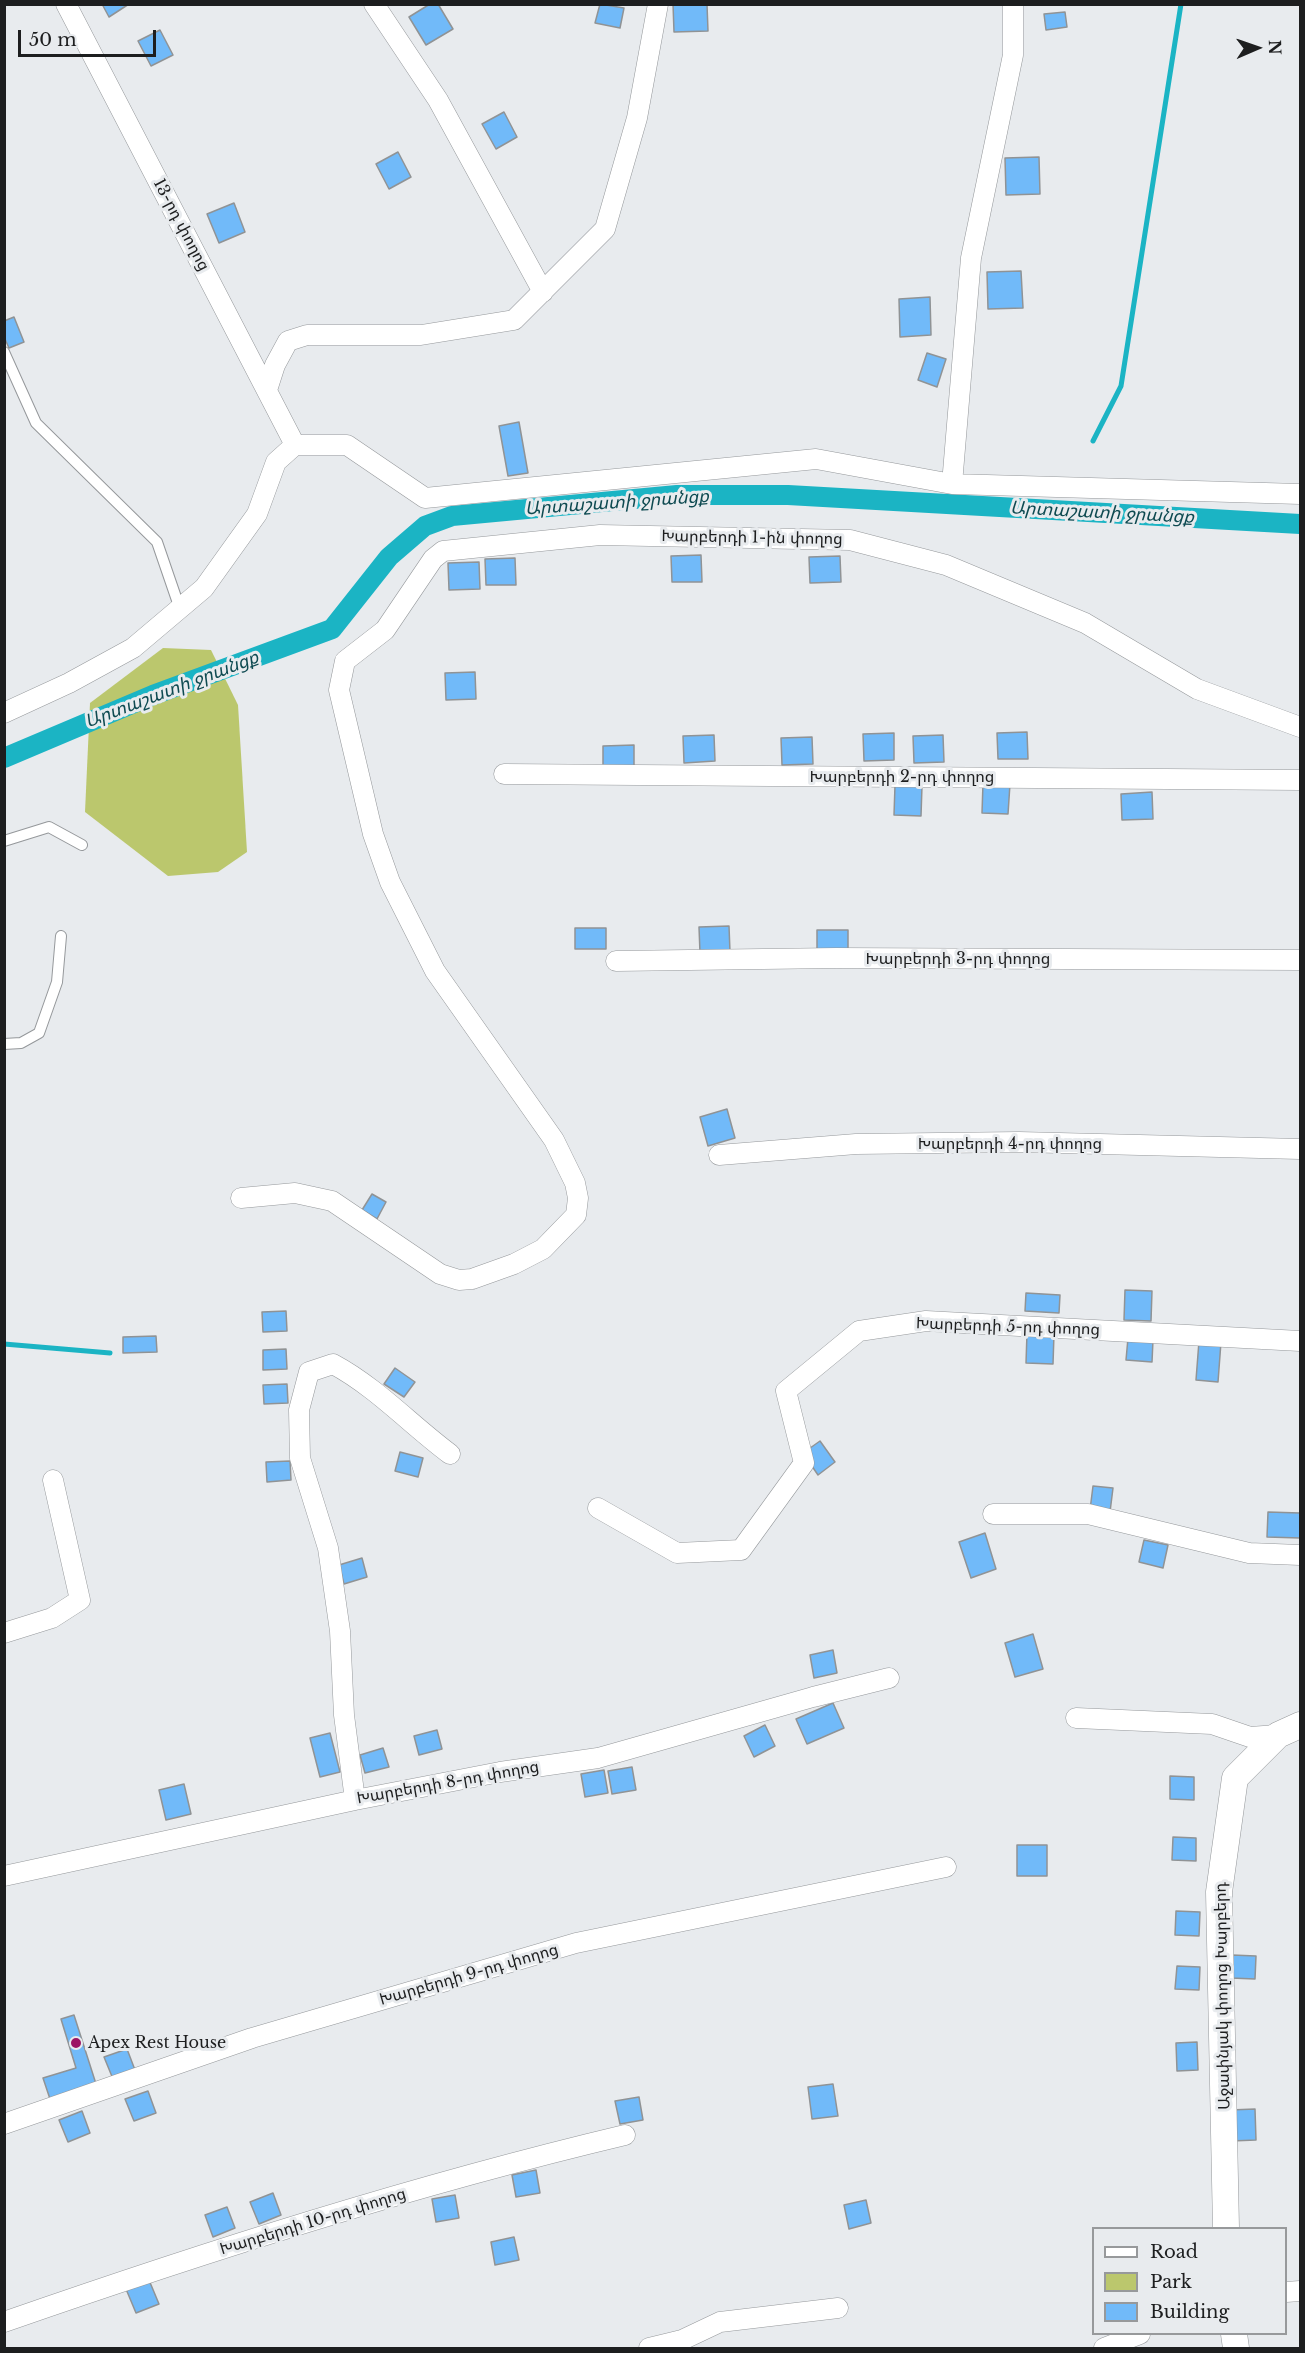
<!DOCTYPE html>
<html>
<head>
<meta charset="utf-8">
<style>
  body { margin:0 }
  #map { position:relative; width:1305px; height:2353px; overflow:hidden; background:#e8ebee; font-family:"Libre Baskerville",serif }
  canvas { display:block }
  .frame { position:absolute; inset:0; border:6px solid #1d1e1f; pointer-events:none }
  .legend { position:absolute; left:1092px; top:2227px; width:195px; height:108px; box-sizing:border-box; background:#e8ebee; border:2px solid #97999b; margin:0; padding:8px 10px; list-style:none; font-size:18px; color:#1d1e1f }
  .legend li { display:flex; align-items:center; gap:12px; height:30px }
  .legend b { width:30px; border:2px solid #97999b }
  .north { position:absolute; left:1227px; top:18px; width:60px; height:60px; -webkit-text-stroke:4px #e8ebee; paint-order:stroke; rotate:88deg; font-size:16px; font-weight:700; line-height:24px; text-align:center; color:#1d1e1f }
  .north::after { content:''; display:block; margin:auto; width:21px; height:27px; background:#1d1e1f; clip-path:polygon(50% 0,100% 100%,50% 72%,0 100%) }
  .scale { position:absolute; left:18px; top:30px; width:138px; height:27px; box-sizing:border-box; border:3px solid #1d1e1f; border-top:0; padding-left:8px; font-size:18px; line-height:21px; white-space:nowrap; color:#1d1e1f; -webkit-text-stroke:4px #e8ebee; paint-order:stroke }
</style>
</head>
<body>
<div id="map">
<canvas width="1305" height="2353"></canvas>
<div class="frame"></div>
<ul class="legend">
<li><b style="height:8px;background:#fff"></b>Road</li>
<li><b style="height:16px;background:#bbc76d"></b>Park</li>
<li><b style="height:16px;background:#71baf9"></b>Building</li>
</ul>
<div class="north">N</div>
<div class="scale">50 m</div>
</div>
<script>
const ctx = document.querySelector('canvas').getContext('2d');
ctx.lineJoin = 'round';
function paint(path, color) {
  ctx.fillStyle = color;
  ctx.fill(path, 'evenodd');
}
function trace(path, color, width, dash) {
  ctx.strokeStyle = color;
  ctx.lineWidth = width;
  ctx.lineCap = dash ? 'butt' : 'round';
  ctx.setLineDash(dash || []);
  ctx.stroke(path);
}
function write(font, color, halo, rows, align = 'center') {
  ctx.font = font + ' "Libre Baskerville","Noto Sans Armenian",serif';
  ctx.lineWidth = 6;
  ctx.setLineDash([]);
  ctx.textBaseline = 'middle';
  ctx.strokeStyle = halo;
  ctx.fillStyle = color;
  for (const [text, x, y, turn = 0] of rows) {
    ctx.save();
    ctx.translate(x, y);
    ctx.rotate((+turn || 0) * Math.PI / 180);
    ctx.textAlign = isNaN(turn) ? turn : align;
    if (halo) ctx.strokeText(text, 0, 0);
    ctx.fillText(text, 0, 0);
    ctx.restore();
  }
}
paint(new Path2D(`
  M 163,648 L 211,650 L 238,705 L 247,852 L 218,872 L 168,876 L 85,812 L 90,703 Z`), '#bbc76d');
trace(new Path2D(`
  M 1093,441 L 1121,386 L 1181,4
  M 4,1344 L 110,1353`), '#1bb4c4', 5);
trace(new Path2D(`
  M 4,758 L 153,695 L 332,629 L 389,557 L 425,526 L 452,516 L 677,495 L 788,495 L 1300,524`), '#1bb4c4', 20);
const building = new Path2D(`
  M 102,4 L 129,4 L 109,17 Z
  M 430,4 L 438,4 L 453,29 L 426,45 L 409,17 Z
  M 600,4 L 624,8 L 620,28 L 595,23 Z
  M 673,4 L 707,4 L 708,31 L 674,32 Z
  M 1065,12 L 1067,27 L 1046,30 L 1044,14 Z
  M 160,30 L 173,55 L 151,66 L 138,41 Z
  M 504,112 L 517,137 L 496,149 L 482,124 Z
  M 398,152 L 411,177 L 389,189 L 376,164 Z
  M 1039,157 L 1040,194 L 1006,195 L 1005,158 Z
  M 234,203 L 245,232 L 219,243 L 207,214 Z
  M 1021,271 L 1023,308 L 988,309 L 987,272 Z
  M 930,297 L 931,335 L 900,337 L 899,299 Z
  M 14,317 L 24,342 L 9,348 L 4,337 L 4,321 Z
  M 927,353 L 946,359 L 937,387 L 918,380 Z
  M 519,422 L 528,473 L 508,476 L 499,426 Z
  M 701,555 L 702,582 L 672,582 L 671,556 Z
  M 840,556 L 841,582 L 810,583 L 809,557 Z
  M 515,558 L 516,585 L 486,585 L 485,559 Z
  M 479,562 L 480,589 L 449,590 L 448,563 Z
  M 475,672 L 476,699 L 446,700 L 445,673 Z
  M 1027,732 L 1028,759 L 998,759 L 997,733 Z
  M 894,733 L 894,760 L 864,761 L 863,734 Z
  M 714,735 L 715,761 L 684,763 L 683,736 Z
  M 943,735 L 944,762 L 914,763 L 913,736 Z
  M 812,737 L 813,764 L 782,765 L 781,738 Z
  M 634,745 L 634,766 L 603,767 L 603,746 Z
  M 983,783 L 1010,784 L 1008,814 L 982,813 Z
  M 895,785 L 922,786 L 921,816 L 894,815 Z
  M 1152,792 L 1153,819 L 1122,820 L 1121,794 Z
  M 729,926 L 730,952 L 700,953 L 699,927 Z
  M 575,928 L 606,928 L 606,949 L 575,949 Z
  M 817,930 L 848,930 L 848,951 L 817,951 Z
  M 727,1109 L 735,1138 L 708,1146 L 700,1117 Z
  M 372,1194 L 386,1202 L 377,1219 L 362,1210 Z
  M 1125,1290 L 1152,1291 L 1151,1321 L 1124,1320 Z
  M 1026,1293 L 1060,1295 L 1059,1313 L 1025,1311 Z
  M 286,1311 L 287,1331 L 263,1332 L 262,1312 Z
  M 1027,1333 L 1054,1334 L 1053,1364 L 1026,1363 Z
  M 156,1336 L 157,1352 L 123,1353 L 123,1337 Z
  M 1128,1338 L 1153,1340 L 1152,1362 L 1126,1360 Z
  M 1199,1341 L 1221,1342 L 1218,1382 L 1196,1380 Z
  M 286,1349 L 287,1369 L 263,1370 L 263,1350 Z
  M 395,1368 L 415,1382 L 404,1397 L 384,1384 Z
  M 287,1384 L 288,1403 L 264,1404 L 263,1385 Z
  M 820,1441 L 835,1462 L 818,1475 L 803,1453 Z
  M 400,1452 L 423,1458 L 418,1477 L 395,1471 Z
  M 290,1461 L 291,1480 L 267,1482 L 266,1462 Z
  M 1093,1486 L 1113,1488 L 1110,1512 L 1090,1510 Z
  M 1268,1512 L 1300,1513 L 1300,1538 L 1267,1537 Z
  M 985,1533 L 996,1569 L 971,1578 L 959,1542 Z
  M 1144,1540 L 1168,1545 L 1163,1568 L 1139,1562 Z
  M 362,1558 L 367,1577 L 344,1584 L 339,1565 Z
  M 1033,1634 L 1043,1669 L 1015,1677 L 1005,1643 Z
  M 833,1650 L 837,1673 L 814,1678 L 810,1655 Z
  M 833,1703 L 844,1728 L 807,1744 L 796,1719 Z
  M 765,1725 L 775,1746 L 754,1757 L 744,1736 Z
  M 437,1730 L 442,1749 L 419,1755 L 414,1736 Z
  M 330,1733 L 340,1772 L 320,1777 L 310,1738 Z
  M 383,1748 L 389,1767 L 365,1773 L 360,1755 Z
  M 632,1767 L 636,1790 L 612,1794 L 608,1771 Z
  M 604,1770 L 608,1793 L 585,1797 L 581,1774 Z
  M 1170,1776 L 1194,1777 L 1194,1800 L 1170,1799 Z
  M 184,1784 L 191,1814 L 166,1820 L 159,1790 Z
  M 1173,1837 L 1196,1838 L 1196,1861 L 1172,1860 Z
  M 1017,1845 L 1047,1845 L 1047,1876 L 1017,1876 Z
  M 1176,1911 L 1200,1912 L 1199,1936 L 1175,1935 Z
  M 1232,1955 L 1256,1956 L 1255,1979 L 1231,1978 Z
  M 1177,1966 L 1200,1967 L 1199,1990 L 1175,1989 Z
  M 74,2015 L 97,2087 L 51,2102 L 43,2078 L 76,2068 L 61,2019 Z
  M 1197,2042 L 1198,2070 L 1177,2071 L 1176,2043 Z
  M 127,2049 L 135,2070 L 113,2079 L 104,2057 Z
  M 833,2084 L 838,2116 L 812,2119 L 808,2087 Z
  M 148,2091 L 156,2113 L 134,2121 L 125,2099 Z
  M 639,2097 L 643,2120 L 620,2124 L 615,2101 Z
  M 1255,2109 L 1256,2140 L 1231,2141 L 1230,2110 Z
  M 82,2111 L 90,2133 L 68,2142 L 59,2120 Z
  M 536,2170 L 540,2193 L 516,2197 L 512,2175 Z
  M 273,2193 L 281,2215 L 259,2224 L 250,2202 Z
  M 455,2195 L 459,2218 L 436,2222 L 432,2199 Z
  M 866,2200 L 871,2223 L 849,2229 L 844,2205 Z
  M 227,2207 L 235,2228 L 213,2237 L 205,2215 Z
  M 514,2237 L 519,2260 L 495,2265 L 491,2242 Z
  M 149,2280 L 159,2304 L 136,2313 L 126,2289 Z`);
paint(building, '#71baf9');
trace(building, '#909395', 1.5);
const service = new Path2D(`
  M 4,352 L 36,423 L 157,542 L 180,609
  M 4,841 L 49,827 L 82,845
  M 4,1044 L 21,1043 L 39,1033 L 57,982 L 61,936`);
const minor = new Path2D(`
  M 66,4 L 295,445
  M 374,4 L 438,100 L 543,292
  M 267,390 L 275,365 L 288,341 L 307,335 L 421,335 L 514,320 L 605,229 L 637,118 L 658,4
  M 952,484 L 971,258 L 1013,55 L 1013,4
  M 4,713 L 69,683 L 133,648 L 204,588 L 257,514 L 276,462 L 295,445 L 347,445 L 425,498 L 816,459 L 952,484 L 1300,494
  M 504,774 L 1300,780
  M 616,961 L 836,958 L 1300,960
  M 719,1155 L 856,1144 L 1019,1142 L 1300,1149
  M 241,1198 L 295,1193 L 332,1201 L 440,1274 L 459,1280 L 472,1279 L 514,1264 L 543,1249 L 576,1215 L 578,1198 L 575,1183 L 554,1140 L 435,971 L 390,882 L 373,834 L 339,690 L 345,661 L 385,630 L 433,559 L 443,551 L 600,535 L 850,540 L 946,565 L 1085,623 L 1197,689 L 1300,727
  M 598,1508 L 677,1553 L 741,1550 L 804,1463 L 786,1391 L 859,1331 L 926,1321 L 1300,1341
  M 993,1514 L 1088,1514 L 1249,1553 L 1300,1555
  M 4,1633 L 52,1618 L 80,1600 L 53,1480
  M 1076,1718 L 1212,1724 L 1250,1737 L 1278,1735
  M 355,1800 L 344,1715 L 340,1631 L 328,1548 L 300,1458 L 299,1410 L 309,1372 L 333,1364 C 376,1387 411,1425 450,1454
  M 4,1876 L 355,1800 L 500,1772 L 598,1758 L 813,1697 L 889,1678
  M 4,2124 L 252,2038 L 576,1943 L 946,1867
  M 1286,2292 L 1300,2291
  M 4,2322 C 208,2251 415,2185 625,2135
  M 649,2348 L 682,2340 L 720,2322 L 838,2308
  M 1104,2348 L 1140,2334`);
const tertiary = new Path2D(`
  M 1226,2228 L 1219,1892 L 1235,1778 L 1278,1735 L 1300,1725
  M 1234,2334 L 1236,2348`);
trace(service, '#95989b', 12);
trace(minor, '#95989b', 21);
trace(tertiary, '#95989b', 27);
trace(service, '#fff', 10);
trace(minor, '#fff', 20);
trace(tertiary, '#fff', 26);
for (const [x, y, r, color] of [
  [76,2043,6,"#9c1464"]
]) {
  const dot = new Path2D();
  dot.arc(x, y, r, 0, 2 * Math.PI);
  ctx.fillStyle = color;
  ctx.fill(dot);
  trace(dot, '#e8ebee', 2);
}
write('16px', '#1d1e1f', '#e8ebee', [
  ["13-րդ փողոց",181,225,62],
  ["Խարբերդի 1-ին փողոց",752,538,1],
  ["Խարբերդի 2-րդ փողոց",902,777],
  ["Խարբերդի 3-րդ փողոց",958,959],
  ["Խարբերդի 4-րդ փողոց",1010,1144],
  ["Խարբերդի 5-րդ փողոց",1008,1327,2],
  ["Խարբերդի 8-րդ փողոց",448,1783,-10],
  ["Խարբերդի 9-րդ փողոց",469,1975,-16],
  ["Աջափնյակ փողոց Խարբերդ",1223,1996,-91],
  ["Խարբերդի 10-րդ փողոց",313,2222,-17]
]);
write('16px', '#1d1e1f', '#e8ebee', [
  ["Apex Rest House",88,2043]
], 'left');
write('italic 18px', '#0e4a51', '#e8ebee', [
  ["Արտաշատի ջրանցք",617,503,-4],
  ["Արտաշատի ջրանցք",1102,513,3],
  ["Արտաշատի ջրանցք",172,690,-21]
]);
</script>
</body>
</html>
